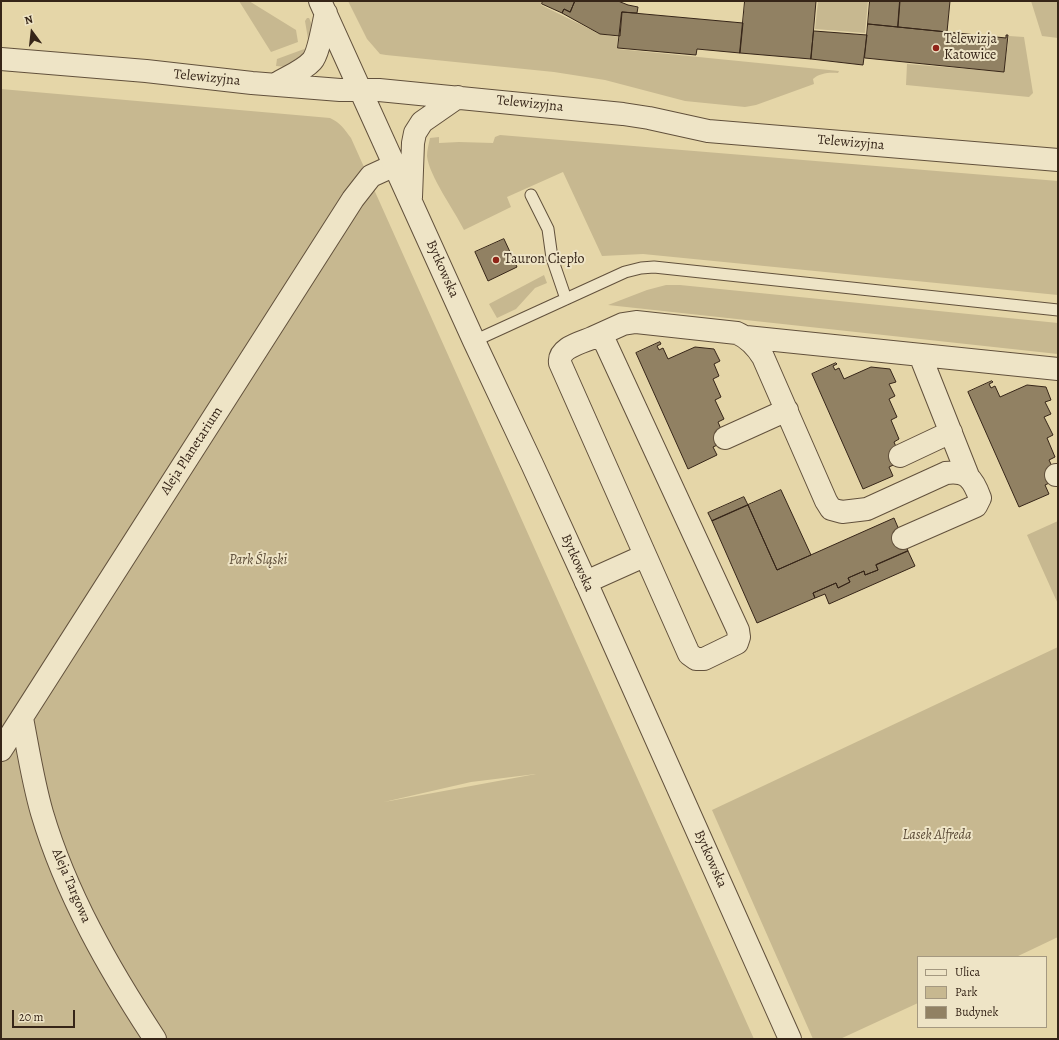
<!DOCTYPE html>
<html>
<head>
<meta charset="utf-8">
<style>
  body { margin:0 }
  #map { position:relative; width:1059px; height:1040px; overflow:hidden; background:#e5d6a8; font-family:Alegreya,serif }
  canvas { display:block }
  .frame { position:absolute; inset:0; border:2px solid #362518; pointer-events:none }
  .legend { position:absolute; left:917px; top:956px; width:130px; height:72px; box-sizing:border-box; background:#eee4c6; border:1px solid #a49880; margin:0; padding:5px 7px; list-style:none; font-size:12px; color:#362518 }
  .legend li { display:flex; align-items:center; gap:8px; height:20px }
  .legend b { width:20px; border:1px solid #a49880 }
  .north { position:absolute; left:12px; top:12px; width:40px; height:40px; -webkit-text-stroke:3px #eee4c6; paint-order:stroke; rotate:345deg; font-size:11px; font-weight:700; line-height:16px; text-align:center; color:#362518 }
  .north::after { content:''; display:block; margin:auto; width:14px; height:18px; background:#362518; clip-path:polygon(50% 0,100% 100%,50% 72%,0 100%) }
  .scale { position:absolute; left:12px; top:1010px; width:63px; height:18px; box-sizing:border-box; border:2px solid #362518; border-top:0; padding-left:5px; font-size:12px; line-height:14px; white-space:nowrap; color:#362518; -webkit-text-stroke:3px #eee4c6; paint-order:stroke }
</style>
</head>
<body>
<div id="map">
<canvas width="1059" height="1040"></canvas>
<div class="frame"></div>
<ul class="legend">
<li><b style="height:5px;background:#eee4c6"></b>Ulica</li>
<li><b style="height:11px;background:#c7b890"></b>Park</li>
<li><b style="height:11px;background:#918163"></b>Budynek</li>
</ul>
<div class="north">N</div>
<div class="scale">20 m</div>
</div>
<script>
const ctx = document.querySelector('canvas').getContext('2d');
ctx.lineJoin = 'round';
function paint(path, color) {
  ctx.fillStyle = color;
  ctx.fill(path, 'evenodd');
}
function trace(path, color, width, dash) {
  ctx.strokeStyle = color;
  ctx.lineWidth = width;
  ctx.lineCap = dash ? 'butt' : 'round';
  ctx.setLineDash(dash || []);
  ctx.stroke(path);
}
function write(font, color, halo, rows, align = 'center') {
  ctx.font = font + ' Alegreya,serif';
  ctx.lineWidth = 4;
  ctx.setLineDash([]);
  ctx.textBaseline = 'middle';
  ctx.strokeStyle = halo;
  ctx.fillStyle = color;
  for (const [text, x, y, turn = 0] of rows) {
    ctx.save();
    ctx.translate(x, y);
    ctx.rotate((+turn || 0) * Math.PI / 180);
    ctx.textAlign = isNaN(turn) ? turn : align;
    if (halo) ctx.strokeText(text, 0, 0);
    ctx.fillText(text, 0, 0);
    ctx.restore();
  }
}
paint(new Path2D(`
  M 239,1 L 249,1 L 296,30 L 298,42 L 271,52 Z
  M 348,1 L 543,1 L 541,5 L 600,34 L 619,37 L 618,49 L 839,71 L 838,73 C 830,72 819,73 813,79 L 814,84 L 756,105 L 745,107 L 685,101 L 605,80 L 554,72 L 386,55 L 380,54 L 367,39 Z
  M 818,1 L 868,1 L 865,33 L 815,29 Z
  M 1031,1 L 1058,1 L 1058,38 L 1042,36 Z
  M 307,18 L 309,18 C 316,31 311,40 308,53 L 286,67 L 276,66 L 277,59 L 307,48 L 308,39 L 305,21 Z
  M 1009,36 L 1024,37 L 1033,93 L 1029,97 L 906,85 L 907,64 L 1004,72 Z
  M 1,89 L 330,118 C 341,123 344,129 351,138 L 754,1039 L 1,1039 ZM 536,774 L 384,802 L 471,782 Z
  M 500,135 L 1058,181 L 1058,295 L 643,254 L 602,256 L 563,172 L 507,197 L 511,207 L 464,230 C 455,211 429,176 427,156 C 427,150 429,143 430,138 L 439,137 L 439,143 L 459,142 L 493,143 L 495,137 Z
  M 544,275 L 547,283 L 535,288 L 516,309 L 497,318 L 489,304 Z
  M 666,285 L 680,285 L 1058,323 L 1058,354 L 608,305 L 647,290 Z
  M 1058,521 L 1058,604 L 1027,535 Z
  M 1058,647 L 1058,937 L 1016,957 L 918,957 L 918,1003 L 840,1039 L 813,1039 L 712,810 Z`), '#c7b890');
const building = new Path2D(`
  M 543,1 L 575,1 L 570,12 L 564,9 L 562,13 L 542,4 Z
  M 575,1 L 618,1 L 628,5 L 638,7 L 637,13 L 622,12 L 620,36 L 600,34 L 562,13 L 564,9 L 570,12 Z
  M 745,1 L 816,1 L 811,59 L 740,53 Z
  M 870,1 L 900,1 L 898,27 L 868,24 Z
  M 900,1 L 950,1 L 947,32 L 898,27 Z
  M 622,12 L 743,23 L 740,53 L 697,49 L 696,55 L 618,48 Z
  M 868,24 L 1006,38 L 1006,35 L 1008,35 L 1004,72 L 865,58 Z
  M 814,31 L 867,35 L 863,65 L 811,59 Z
  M 504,239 L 517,267 L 488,281 L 475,252 Z
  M 660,342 L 661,344 L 657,346 L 659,350 L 663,348 L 668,359 L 695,347 L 714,349 L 720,361 L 714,364 L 719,376 L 713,379 L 721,397 L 715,400 L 724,419 L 718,422 L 726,441 L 713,447 L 717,455 L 688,469 L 636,353 Z
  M 836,363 L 837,364 L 833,366 L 835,370 L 839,368 L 844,379 L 871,367 L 890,369 L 896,382 L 889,384 L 895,396 L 889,399 L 897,417 L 891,420 L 899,439 L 894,442 L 902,461 L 889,467 L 893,476 L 863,489 L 812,374 Z
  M 992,381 L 993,382 L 989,384 L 991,388 L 995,386 L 1000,397 L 1027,385 L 1046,387 L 1051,400 L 1045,402 L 1051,414 L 1044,417 L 1053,435 L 1047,438 L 1055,457 L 1049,460 L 1058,479 L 1045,485 L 1049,494 L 1019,507 L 968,392 Z
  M 781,490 L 811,555 L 777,570 L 748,505 Z
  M 744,497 L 748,505 L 712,521 L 708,513 Z
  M 748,505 L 777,570 L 894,518 L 908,551 L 876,565 L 878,570 L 865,575 L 864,571 L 848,578 L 850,582 L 838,588 L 836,583 L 813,593 L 815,598 L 757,623 L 712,521 Z
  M 908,551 L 915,566 L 829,604 L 825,594 L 815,598 L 813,593 L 836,583 L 838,588 L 850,582 L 848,578 L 864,571 L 865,575 L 878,570 L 876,565 Z`);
paint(building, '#918163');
trace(building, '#362518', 1);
const service = new Path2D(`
  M 531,195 L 548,229 L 552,258 L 566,299
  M 474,341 L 625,272 L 641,268 L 654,267 L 1058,310`);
const minor = new Path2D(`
  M 746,337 L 1058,369
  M 592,338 L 599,338 L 605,342 L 738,630 L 739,637 L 737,643 L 704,659 L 696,659 L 689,654 L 560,363 C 558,348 580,343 592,338 Z
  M 592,338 L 623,324 L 636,322 L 737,333 C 749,338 756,346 763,357 L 826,501 L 831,509 L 842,512 L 867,509 L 946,473 C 967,470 973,479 980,498 L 976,506 L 903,538
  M 920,355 L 968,476
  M 725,438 L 787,410
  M 900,456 L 951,432
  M 1056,475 L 1058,475
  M 586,582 L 644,556
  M 22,718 C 28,749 33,782 42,813 C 66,894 109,969 155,1039
  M 1,750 L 353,199 L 371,176 L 395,165`);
const tertiary = new Path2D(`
  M 320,1 L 474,341 L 532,464 L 586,582 L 790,1039
  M 1,59 L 146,71 L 252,83 L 340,90 L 379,90 L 623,114 L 649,118 L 708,131 L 1058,160
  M 276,84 C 287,77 303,71 312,61 C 319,53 323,24 326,13
  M 411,197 L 413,143 L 415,133 L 422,122 L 458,97`);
trace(service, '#62513c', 13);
trace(minor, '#62513c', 24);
trace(tertiary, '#62513c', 24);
trace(service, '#eee4c6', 11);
trace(minor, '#eee4c6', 22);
trace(tertiary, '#eee4c6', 22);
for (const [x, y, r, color] of [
  [936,48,4,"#8f2418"],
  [496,260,4,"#8f2418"]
]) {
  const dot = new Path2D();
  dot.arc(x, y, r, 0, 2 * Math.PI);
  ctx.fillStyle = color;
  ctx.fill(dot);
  trace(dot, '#eee4c6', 1.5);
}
write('14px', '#362518', '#eee4c6', [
  ["Telewizja",944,40],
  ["Katowice",944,56],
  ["Tauron Ciepło",504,260]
], 'left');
write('14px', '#362518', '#eee4c6', [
  ["Telewizyjna",207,78,6],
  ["Telewizyjna",530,104,6],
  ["Telewizyjna",851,143,5],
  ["Bytkowska",442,269,66],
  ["Aleja Planetarium",192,451,-57],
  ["Bytkowska",577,563,66],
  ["Bytkowska",710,859,66],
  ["Aleja Targowa",71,886,67]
]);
write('italic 14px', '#5a4a36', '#eee4c6', [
  ["Park Śląski",258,561],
  ["Lasek Alfreda",937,836]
]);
</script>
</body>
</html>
